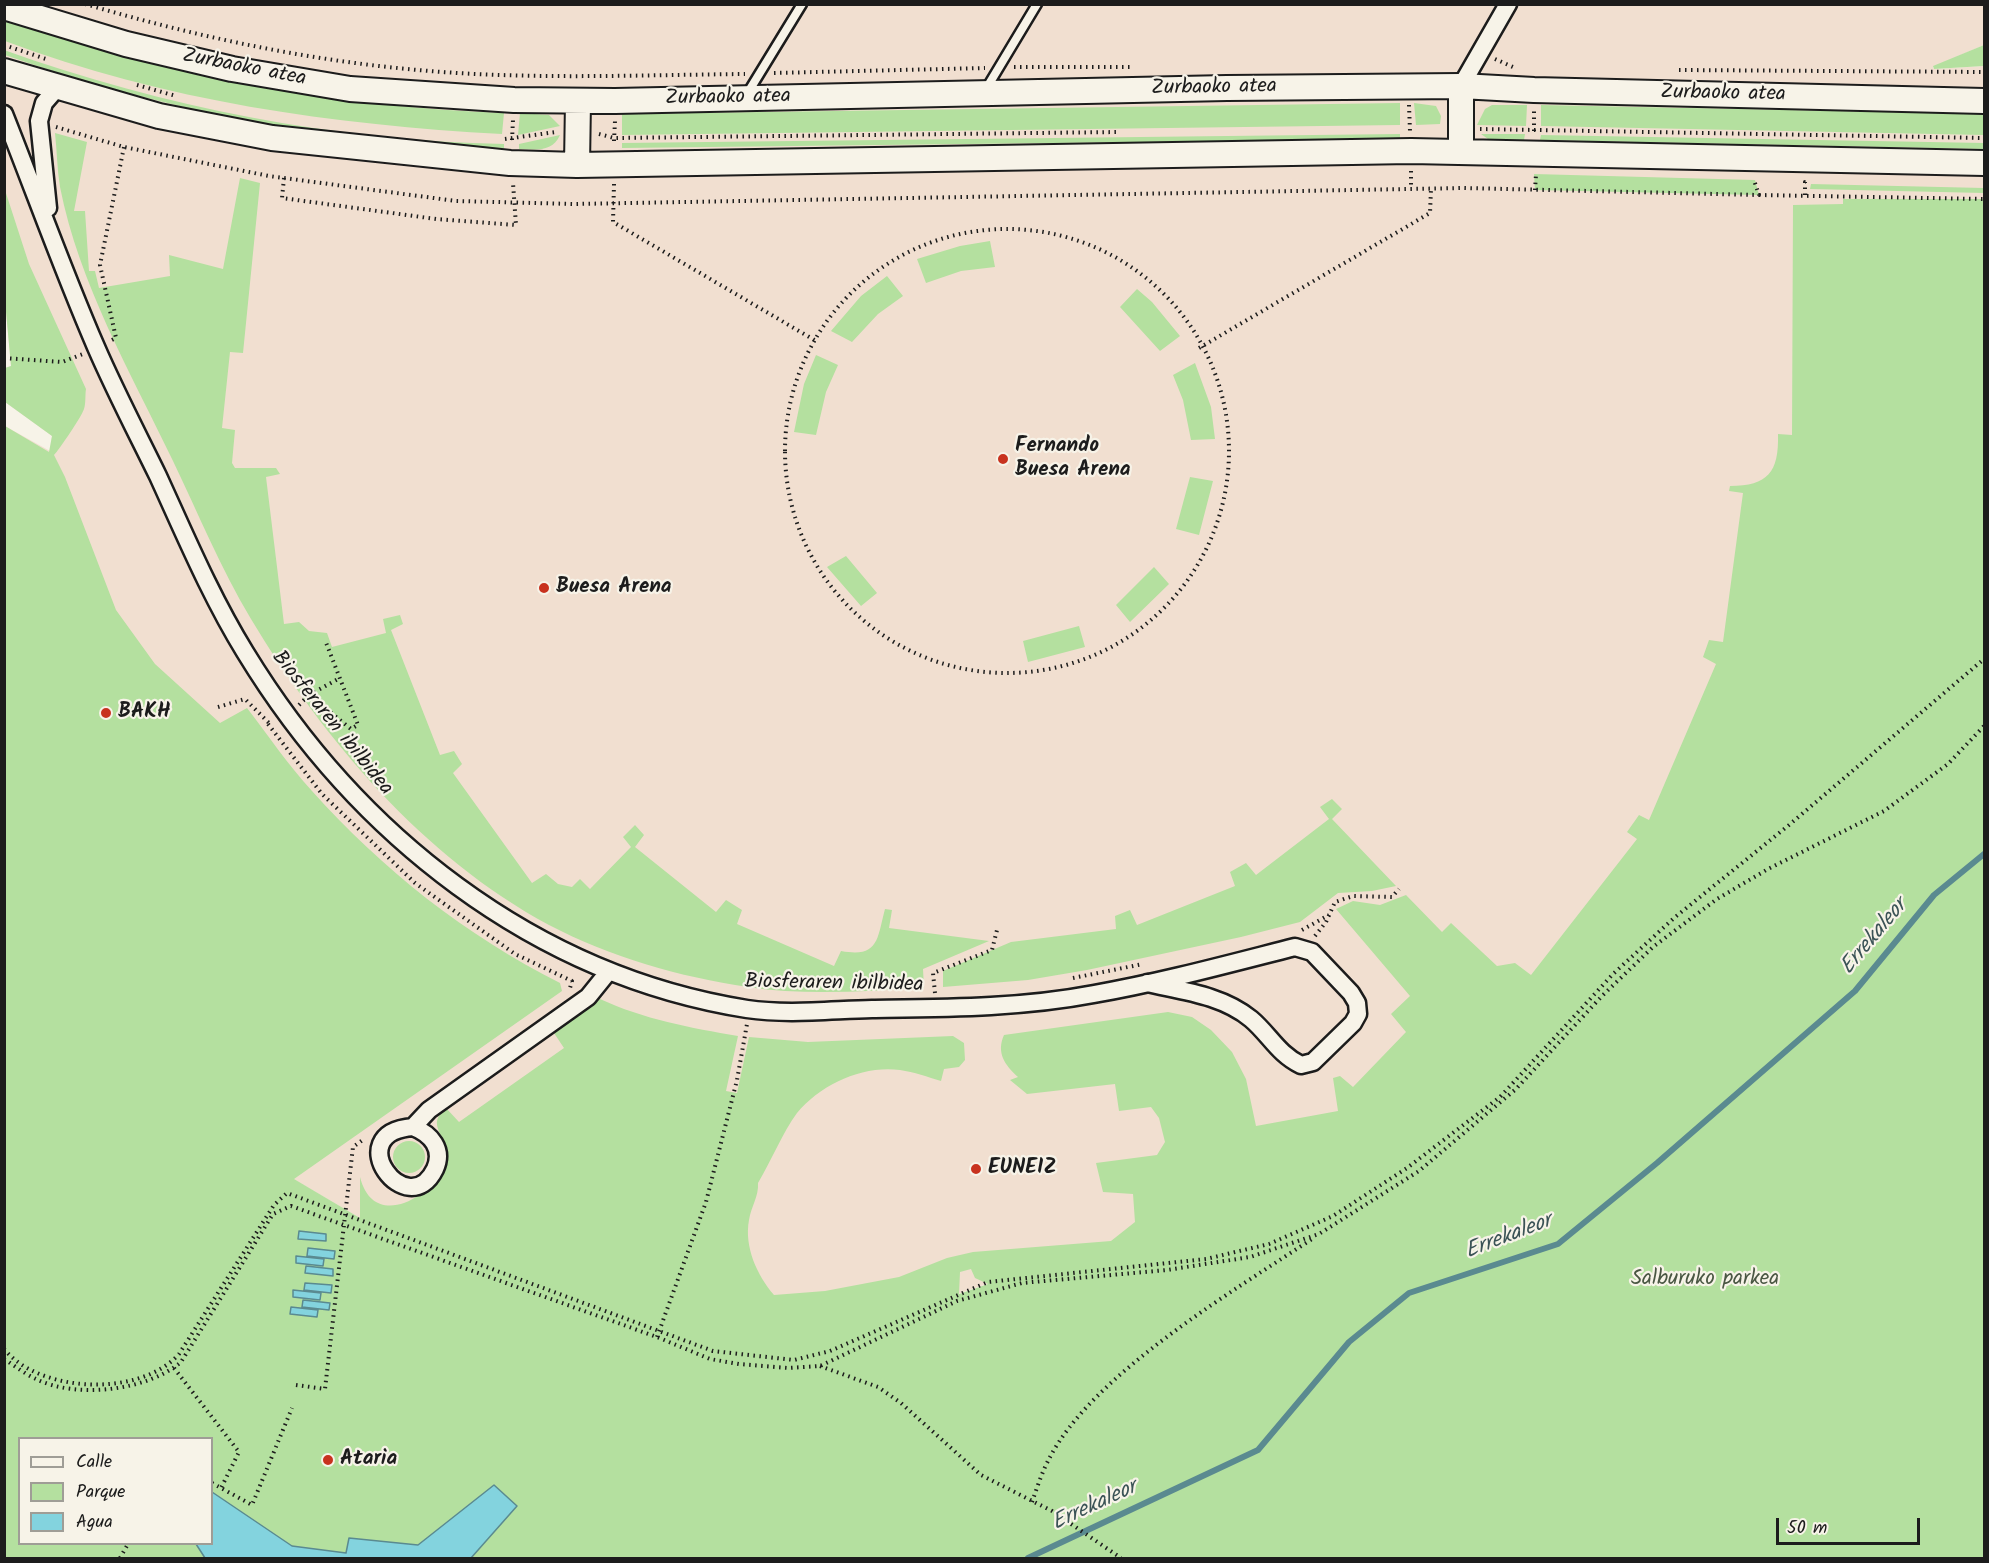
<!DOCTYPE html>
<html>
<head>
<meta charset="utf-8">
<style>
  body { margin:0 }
  #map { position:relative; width:1989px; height:1563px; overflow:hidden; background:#f7f3e8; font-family:Kalam,sans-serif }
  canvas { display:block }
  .frame { position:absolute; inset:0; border:6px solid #1c1c1c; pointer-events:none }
  .legend { position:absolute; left:18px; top:1437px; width:195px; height:108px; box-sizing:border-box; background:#f7f3e8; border:2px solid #9f9d96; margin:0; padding:8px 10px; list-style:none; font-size:18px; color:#1c1c1c }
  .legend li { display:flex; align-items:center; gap:12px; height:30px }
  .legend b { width:30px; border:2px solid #9f9d96 }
  .scale { position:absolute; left:1776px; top:1518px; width:144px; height:27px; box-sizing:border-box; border:3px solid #1c1c1c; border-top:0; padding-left:8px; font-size:18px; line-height:21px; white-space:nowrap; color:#1c1c1c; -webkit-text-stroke:4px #f7f3e8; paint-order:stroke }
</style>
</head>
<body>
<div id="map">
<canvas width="1989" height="1563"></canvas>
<div class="frame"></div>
<ul class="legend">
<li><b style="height:8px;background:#f7f3e8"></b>Calle</li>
<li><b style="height:16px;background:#b4e09f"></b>Parque</li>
<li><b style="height:16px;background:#83d3de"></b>Agua</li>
</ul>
<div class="scale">50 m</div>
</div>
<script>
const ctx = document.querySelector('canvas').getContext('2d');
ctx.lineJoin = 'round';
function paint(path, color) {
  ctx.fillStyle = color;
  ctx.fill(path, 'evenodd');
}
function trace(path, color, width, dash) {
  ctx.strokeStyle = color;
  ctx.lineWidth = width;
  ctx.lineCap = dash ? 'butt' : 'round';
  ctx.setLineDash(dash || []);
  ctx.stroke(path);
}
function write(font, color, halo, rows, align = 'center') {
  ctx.font = font + ' Kalam,sans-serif';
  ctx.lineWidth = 4.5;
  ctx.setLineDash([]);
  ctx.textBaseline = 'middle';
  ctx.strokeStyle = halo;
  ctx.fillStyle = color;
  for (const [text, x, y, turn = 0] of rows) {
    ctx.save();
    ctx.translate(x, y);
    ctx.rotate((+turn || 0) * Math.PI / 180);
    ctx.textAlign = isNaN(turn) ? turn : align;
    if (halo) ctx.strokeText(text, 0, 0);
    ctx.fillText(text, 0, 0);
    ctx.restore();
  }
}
paint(new Path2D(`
  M 5,5 L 1984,5 L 1984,45 L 1933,67 L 1934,69 L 1984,66 L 1984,207 L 1706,825 L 1468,1120 L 946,1298 L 873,1329 L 360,1218 L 293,1179 L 5,426 L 50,451 L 52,436 L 5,402 L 5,368 L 11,366 L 4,290 Z`), '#f1dfd0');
paint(new Path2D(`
  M 4,19 C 166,74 333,107 504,113 L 502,134 C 334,125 163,101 5,41 Z
  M 1984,45 L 1984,66 L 1934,69 L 1933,66 Z
  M 4,50 C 163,107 335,141 504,144 L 504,148 C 335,144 164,111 5,55 Z
  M 1400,103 L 1400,125 L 622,135 L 622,114 Z
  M 1414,103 L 1436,106 L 1441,116 L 1440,124 L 1416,125 Z
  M 1492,105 L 1527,105 L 1526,126 L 1477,125 L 1485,109 Z
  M 1541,105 L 1984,114 L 1984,135 L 1541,126 Z
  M 520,113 L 549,115 L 560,126 L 518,135 Z
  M 55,133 L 87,142 L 74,211 L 85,211 L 89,271 L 95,271 L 99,288 L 170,276 L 169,255 L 223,269 L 240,178 L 260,183 L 243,353 L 230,352 L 222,428 L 235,430 L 232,463 L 235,468 L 276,468 L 280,474 L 266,477 L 284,624 L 299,622 L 309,631 L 327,633 L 332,647 L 386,633 L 383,619 L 400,615 L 403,624 L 391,630 L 440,755 L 454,751 L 462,764 L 453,773 L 532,883 L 546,874 L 558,884 L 572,887 L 580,879 L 590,889 L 631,847 L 623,837 L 635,825 L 644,835 L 635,847 L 716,912 L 726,900 L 742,910 L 737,924 L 834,966 L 841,951 C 879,958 877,939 885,909 L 892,910 L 889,928 L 989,941 L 923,969 L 924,988 C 866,991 806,996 748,987 C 680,977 610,957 549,925 C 423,857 324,740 251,619 C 221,569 198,513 173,461 C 131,373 79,284 60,187 C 57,169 57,151 55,133 Z
  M 1400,134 L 1400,139 L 622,148 L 622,143 Z
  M 1481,134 L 1525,134 L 1524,140 L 1488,139 Z
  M 560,135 C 552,153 536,149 519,149 L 519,144 Z
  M 1541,135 L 1984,143 L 1984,149 L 1540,140 Z
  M 1534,174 L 1755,180 L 1759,195 L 1535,190 Z
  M 1811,184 L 1984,188 L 1984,193 L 1810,189 Z
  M 4,187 L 29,264 L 86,389 C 85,395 86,403 84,409 C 82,416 59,450 54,455 L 65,477 L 116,610 L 155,664 L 220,723 L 247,708 C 268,735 288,765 312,791 C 383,870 465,935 560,983 L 562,991 L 294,1179 L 360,1218 L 360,1177 C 373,1228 424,1201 443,1171 C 444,1162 447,1151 443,1142 C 438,1127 431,1121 446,1108 L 459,1122 L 564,1048 L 554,1033 L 600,999 C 643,1019 691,1028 738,1036 L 726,1091 L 737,1093 L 749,1037 L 808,1042 L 953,1036 L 964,1043 L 965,1060 L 959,1067 L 944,1069 L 941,1081 C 928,1077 914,1072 900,1070 C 863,1065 821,1084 797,1113 C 783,1132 771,1161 758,1183 C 759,1196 751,1207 749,1220 C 744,1247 757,1275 774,1295 L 825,1291 L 899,1277 L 947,1258 L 973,1252 L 1111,1241 L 1135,1222 L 1133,1194 L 1103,1192 L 1096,1163 L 1157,1155 L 1165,1142 L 1159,1118 L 1151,1107 L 1119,1111 L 1115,1084 L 1027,1094 L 1010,1080 L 1018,1077 C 1005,1065 996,1053 1004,1035 L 1168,1012 L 1192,1017 L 1211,1030 L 1232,1052 L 1246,1079 L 1256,1126 L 1338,1111 L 1333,1078 L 1340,1076 L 1353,1087 L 1406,1032 L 1391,1014 L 1410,996 L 1336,909 L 1353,901 L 1380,905 L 1406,895 L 1442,932 L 1451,923 L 1497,966 L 1515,963 L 1531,975 L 1637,839 L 1627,832 L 1639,815 L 1649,820 L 1716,664 L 1703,657 L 1709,640 L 1723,642 L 1743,493 L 1729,491 L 1730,486 C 1768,486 1779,472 1778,434 L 1792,435 L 1793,205 L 1843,204 L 1843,199 L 1984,199 L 1984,1558 L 5,1558 L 5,426 L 49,452 L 52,436 L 5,402 L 5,368 L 11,366 L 4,290 ZM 971,1269 L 975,1278 L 988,1284 L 959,1294 L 960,1272 ZM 20,1438 L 212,1438 L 212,1544 L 20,1544 Z
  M 990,241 L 995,267 L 961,271 L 926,283 L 917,259 L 960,246 Z
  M 887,276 L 903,296 L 878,314 L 852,342 L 831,331 L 861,296 Z
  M 1137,289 L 1152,302 L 1180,336 L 1160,351 L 1120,307 Z
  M 816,355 L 838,365 L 826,392 L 816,435 L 794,432 L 804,384 Z
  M 1195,363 L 1211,407 L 1215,439 L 1191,440 L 1183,400 L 1173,375 Z
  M 1190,477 L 1213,481 L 1199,535 L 1176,529 Z
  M 846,556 L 877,593 L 861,606 L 827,567 Z
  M 1154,567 L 1169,584 L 1130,622 L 1116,605 Z
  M 1079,626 L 1085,647 L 1028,662 L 1023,641 Z
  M 1332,799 L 1342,809 L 1332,819 L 1396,886 L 1372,891 L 1338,893 L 1300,922 L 1241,937 L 1087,970 L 1028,980 L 943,987 L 943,971 L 1011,942 L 1116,929 L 1115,916 L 1130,910 L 1137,925 L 1235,886 L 1230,872 L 1246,863 L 1256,875 L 1329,819 L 1320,807 Z
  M393 1157a16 16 0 1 1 32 0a16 16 0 1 1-32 0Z`), '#b4e09f');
const water = new Path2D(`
  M 299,1231 L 326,1234 L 326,1241 L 298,1239 Z
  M 308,1248 L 335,1251 L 334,1259 L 307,1256 Z
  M 296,1256 L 324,1259 L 323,1266 L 296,1263 Z
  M 306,1266 L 333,1269 L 333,1276 L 305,1273 Z
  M 305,1283 L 332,1285 L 331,1293 L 304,1290 Z
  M 293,1290 L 321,1293 L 320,1300 L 293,1297 Z
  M 303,1300 L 330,1303 L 329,1310 L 302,1307 Z
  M 291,1307 L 318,1310 L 317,1317 L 290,1314 Z
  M 494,1485 L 517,1506 L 471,1558 L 205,1558 L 196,1544 L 212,1544 L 212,1492 L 292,1546 L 346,1553 L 349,1538 L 418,1545 Z`);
paint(water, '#83d3de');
trace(water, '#5a8a90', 1.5);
trace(new Path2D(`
  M 1028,1558 L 1258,1450 L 1349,1342 L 1409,1293 L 1558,1244 L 1657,1163 L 1855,991 L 1934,895 L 1984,854`), '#5a8a90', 6);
const lane = new Path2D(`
  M 986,89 L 1037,4
  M 747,94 L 802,4`);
const street = new Path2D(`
  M 1461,86 L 1508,4
  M 4,114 C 35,192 63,271 96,347 C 115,391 137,433 158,476 C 185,535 211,597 245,652 C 356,834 533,975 747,1009 C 787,1015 831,1010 872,1009 C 946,1008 1021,1008 1094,994 C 1162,982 1228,964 1295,947 L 1312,952 L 1351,993 L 1357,1003 L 1358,1014 L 1353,1023 L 1313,1062 L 1301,1065 C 1278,1054 1269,1034 1251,1019 C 1222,995 1182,991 1147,983
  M 48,208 L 39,121 L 44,103 L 57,88
  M 413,1127 C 431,1134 444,1149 435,1169 C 408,1225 338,1133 413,1127 L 429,1110 L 588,997 L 609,971`);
const secondary = new Path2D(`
  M 4,7 L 126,44 L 232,69 L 350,89 L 514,100 L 615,101 L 1227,88 L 1461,86 L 1534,90 L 1984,101
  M 4,71 L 159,116 L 272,138 L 510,163 L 577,165 L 1411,151 L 1984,163
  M 1461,86 L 1461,152
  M 577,165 L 578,101`);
trace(lane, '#1c1c1c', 13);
trace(street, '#1c1c1c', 21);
trace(secondary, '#1c1c1c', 28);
trace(new Path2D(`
  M 85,4 C 194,36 305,60 418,70 C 527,80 637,75 745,74
  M 4,45 L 49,60
  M 1495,59 L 1513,67
  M 1014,67 L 1132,67
  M 1679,70 L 1984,72
  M 774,73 L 985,68
  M 137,85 L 176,96
  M 1409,105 L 1410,131
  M 56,127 L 124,147 L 269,176 L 456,201 L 574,204 L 1464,188 L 1759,195 L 1754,180
  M 1480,129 L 1984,138
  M 1534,131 L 1534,109
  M 599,134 L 614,138 L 1119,132
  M 505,139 L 556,132
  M 512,140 L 513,120
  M 614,141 L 615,121
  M 1411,171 L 1411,189
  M 284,178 L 282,198 L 436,219 L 516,225 L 513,183
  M 614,184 L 613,222 L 816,341
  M 1535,190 L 1536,174
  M 1759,195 L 1984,199
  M 1805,195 L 1805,182 L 1809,182
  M785 451a222 222 0 1 1 444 0a222 222 0 1 1-444 0Z
  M 112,340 L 116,338 L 100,265 L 124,147
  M 1199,348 L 1430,213 L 1431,189
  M 4,358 L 62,362 L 83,354
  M 309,695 L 340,678
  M 299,705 L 309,695 L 351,729 L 358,725 L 325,640
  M 218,707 L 245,699 L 270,724
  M 268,724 L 322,794 L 415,883 L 515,954 L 572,981 L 570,988
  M 1302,930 L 1329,915
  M 1315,936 L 1326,922 L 1335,902 L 1353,896 L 1392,897 L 1399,889
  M 1073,978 L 1143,964
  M 935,993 L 933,973 L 992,950 L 997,930
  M 657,1337 L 706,1202 L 737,1080 L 747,1024
  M 4,1349 C 41,1394 141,1397 179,1354 L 274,1205 L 287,1193 L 713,1351 L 794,1360 L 830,1351 L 988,1282 L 1206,1259 L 1269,1244 L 1333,1216 L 1407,1168 L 1500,1097 L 1613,974 L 1674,918 L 1789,825 L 1984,659
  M 4,1359 C 15,1366 25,1374 36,1379 C 76,1399 147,1391 181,1362 L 273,1214 L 291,1206 L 657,1337 L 710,1359 L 739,1364 L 788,1368 L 820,1366 L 957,1301 L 1022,1283 L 1167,1270 L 1250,1257 L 1319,1234 L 1419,1171 L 1516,1089 L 1602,996 L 1653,947 L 1717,899 L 1768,869 L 1884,811 L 1948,764 L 1984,726
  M 820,1366 L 878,1387 L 901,1403 L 981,1475 L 1052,1511 L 1121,1558
  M 174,1368 L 239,1452 L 221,1488
  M 296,1385 L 325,1389 L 353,1147 L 364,1139
  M 212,1483 L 252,1505 L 292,1408
  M 1032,1502 C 1037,1488 1042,1472 1049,1459 C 1092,1374 1235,1290 1315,1237
  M 120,1558 L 128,1544`), '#1c1c1c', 4, [1.5, 4.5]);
trace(lane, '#f7f3e8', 8);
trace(street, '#f7f3e8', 16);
trace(secondary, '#f7f3e8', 24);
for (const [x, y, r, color] of [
  [1003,459,6,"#c8321e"],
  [544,588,6,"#c8321e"],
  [106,713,6,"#c8321e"],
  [976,1169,6,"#c8321e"],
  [328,1460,6,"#c8321e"]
]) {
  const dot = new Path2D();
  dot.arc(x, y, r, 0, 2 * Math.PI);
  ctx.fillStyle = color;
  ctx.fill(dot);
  trace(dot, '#f7f3e8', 2);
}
write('21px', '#1c1c1c', '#f7f3e8', [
  ["Zurbaoko atea",244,69,11],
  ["Zurbaoko atea",1214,89,-1],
  ["Zurbaoko atea",1723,95,1],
  ["Zurbaoko atea",728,99,-1],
  ["Biosferaren ibilbidea",331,724,51],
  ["Biosferaren ibilbidea",834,985,1]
]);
write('bold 21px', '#1c1c1c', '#f7f3e8', [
  ["Fernando",1015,447],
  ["Buesa Arena",1015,471],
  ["Buesa Arena",556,588],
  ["BAKH",118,713],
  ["EUNEIZ",988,1169],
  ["Ataria",340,1460]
], 'left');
write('21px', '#4a5743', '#f7f3e8', [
  ["Salburuko parkea",1705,1280]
]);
write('italic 22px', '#3b5356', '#f7f3e8', [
  ["Errekaleor",1875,938,-50],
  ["Errekaleor",1509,1238,-21],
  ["Errekaleor",1095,1507,-25]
]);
</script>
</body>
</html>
